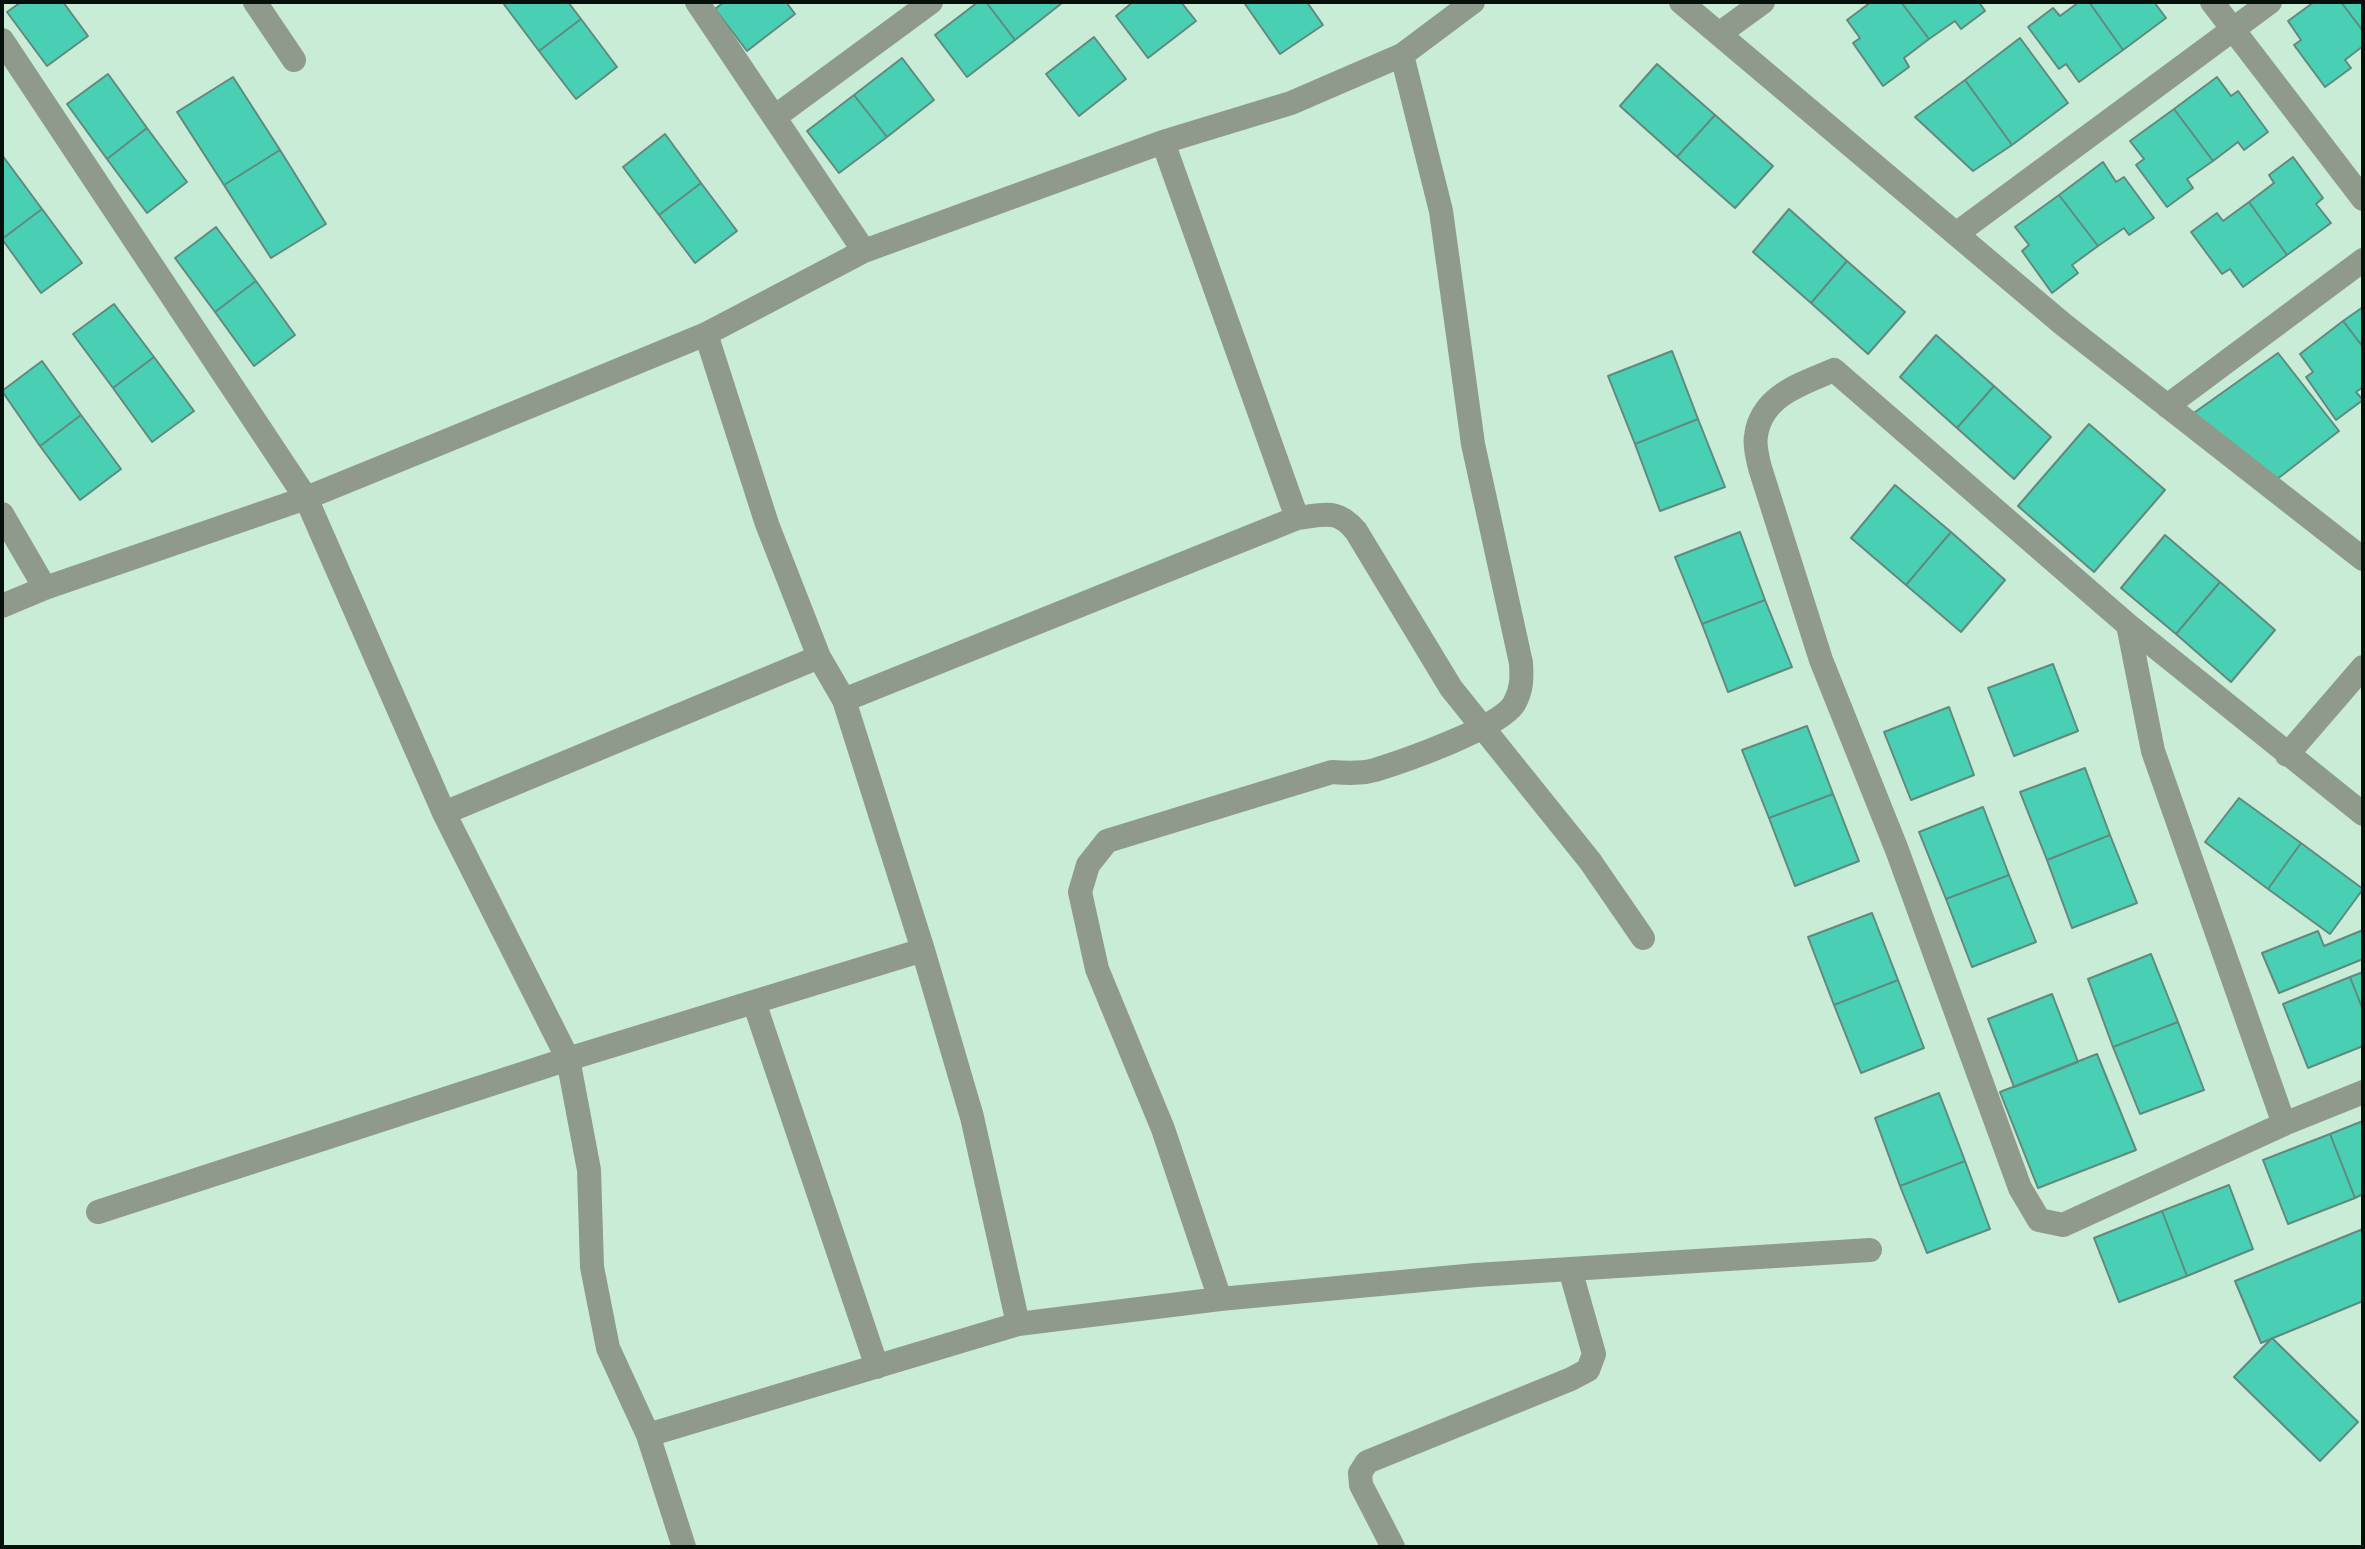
<!DOCTYPE html>
<html>
<head>
<meta charset="utf-8">
<style>
  body { margin:0 }
  #map { position:relative; width:2365px; height:1549px; overflow:hidden; background:#c8ecd5; font-family:"DejaVu Sans",sans-serif }
  canvas { display:block }
  .frame { position:absolute; inset:0; border:4px solid #041009; pointer-events:none }
</style>
</head>
<body>
<div id="map">
<canvas width="2365" height="1549"></canvas>
<div class="frame"></div>
</div>
<script>
const ctx = document.querySelector('canvas').getContext('2d');
ctx.lineJoin = 'round';
function paint(path, color) {
  ctx.fillStyle = color;
  ctx.fill(path, 'evenodd');
}
function trace(path, color, width, dash) {
  ctx.strokeStyle = color;
  ctx.lineWidth = width;
  ctx.lineCap = dash ? 'butt' : 'round';
  ctx.setLineDash(dash || []);
  ctx.stroke(path);
}
const building = new Path2D(`
  M 21,2 L 63,2 L 88,36 L 47,66 L 7,12 Z
  M 568,2 L 581,19 L 539,51 L 503,3 Z
  M 724,2 L 786,2 L 795,14 L 747,51 L 715,9 Z
  M 978,2 L 986,2 L 1015,40 L 967,77 L 935,35 Z
  M 986,2 L 1061,2 L 1062,3 L 1015,40 Z
  M 1133,2 L 1181,2 L 1196,21 L 1148,58 L 1116,16 Z
  M 1249,2 L 1307,2 L 1323,25 L 1280,54 L 1245,4 Z
  M 1871,2 L 1901,2 L 1929,39 L 1904,58 L 1909,67 L 1883,86 L 1853,43 L 1860,38 L 1847,20 Z
  M 1901,2 L 1979,2 L 1985,11 L 1961,29 L 1955,21 L 1929,39 Z
  M 2079,2 L 2089,2 L 2123,50 L 2079,82 L 2066,64 L 2059,69 L 2028,27 L 2053,8 L 2060,16 Z
  M 2089,2 L 2154,2 L 2166,18 L 2123,50 Z
  M 2314,2 L 2341,2 L 2363,31 L 2363,46 L 2345,60 L 2351,68 L 2325,87 L 2294,45 L 2301,40 L 2288,21 Z
  M 2341,2 L 2363,2 L 2363,31 Z
  M 581,19 L 617,67 L 576,99 L 539,51 Z
  M 1094,37 L 1126,79 L 1079,116 L 1046,74 Z
  M 2020,38 L 2068,103 L 2012,145 L 1965,80 Z
  M 902,58 L 934,100 L 887,137 L 854,95 Z
  M 1657,64 L 1715,115 L 1677,157 L 1620,106 Z
  M 108,74 L 147,128 L 107,159 L 67,104 Z
  M 233,77 L 280,150 L 224,185 L 177,112 Z
  M 2217,77 L 2231,96 L 2238,91 L 2268,132 L 2244,150 L 2238,142 L 2213,161 L 2174,109 Z
  M 1965,80 L 2012,145 L 1973,171 L 1915,117 Z
  M 854,95 L 887,137 L 839,173 L 807,131 Z
  M 2174,109 L 2213,161 L 2187,179 L 2193,188 L 2167,207 L 2136,165 L 2144,159 L 2130,141 Z
  M 1715,115 L 1773,166 L 1735,208 L 1677,157 Z
  M 147,128 L 187,182 L 147,213 L 107,159 Z
  M 665,134 L 701,183 L 659,215 L 623,167 Z
  M 280,150 L 326,224 L 271,258 L 224,185 Z
  M 2,155 L 42,209 L 2,239 Z
  M 2293,157 L 2323,198 L 2316,204 L 2331,223 L 2287,255 L 2249,202 L 2274,183 L 2269,175 Z
  M 2103,162 L 2116,182 L 2124,177 L 2154,218 L 2129,235 L 2124,228 L 2098,246 L 2059,195 Z
  M 701,183 L 737,231 L 695,263 L 659,215 Z
  M 2059,195 L 2098,246 L 2072,265 L 2078,273 L 2052,293 L 2022,251 L 2029,245 L 2015,227 Z
  M 2249,202 L 2287,255 L 2243,287 L 2230,269 L 2222,274 L 2191,232 L 2217,213 L 2223,221 Z
  M 42,209 L 82,263 L 41,293 L 2,239 Z
  M 1789,209 L 1847,261 L 1811,303 L 1753,252 Z
  M 216,227 L 256,281 L 215,312 L 175,258 Z
  M 1847,261 L 1905,312 L 1868,354 L 1811,303 Z
  M 256,281 L 295,335 L 254,366 L 215,312 Z
  M 114,304 L 154,357 L 113,388 L 73,334 Z
  M 2363,307 L 2363,347 L 2343,321 Z
  M 2343,321 L 2363,347 L 2363,387 L 2356,392 L 2363,400 L 2336,420 L 2306,377 L 2313,372 L 2300,354 Z
  M 1936,335 L 1994,386 L 1957,428 L 1900,377 Z
  M 1672,351 L 1698,419 L 1635,444 L 1608,376 Z
  M 2278,353 L 2339,431 L 2276,480 L 2191,415 Z
  M 154,357 L 194,411 L 152,442 L 113,388 Z
  M 42,361 L 81,415 L 40,446 L 2,391 Z
  M 1994,386 L 2051,437 L 2014,479 L 1957,428 Z
  M 81,415 L 121,469 L 80,500 L 40,446 Z
  M 1698,419 L 1725,487 L 1660,511 L 1635,444 Z
  M 2089,424 L 2165,490 L 2094,572 L 2018,506 Z
  M 1895,485 L 1951,532 L 1906,585 L 1851,538 Z
  M 1740,532 L 1765,600 L 1702,624 L 1675,557 Z
  M 1951,532 L 2005,580 L 1961,632 L 1906,585 Z
  M 2165,535 L 2220,582 L 2176,634 L 2121,588 Z
  M 2220,582 L 2275,630 L 2231,682 L 2176,634 Z
  M 1765,600 L 1792,667 L 1728,692 L 1702,624 Z
  M 2053,664 L 2078,731 L 2014,756 L 1988,688 Z
  M 1949,707 L 1974,775 L 1911,800 L 1884,732 Z
  M 1807,726 L 1833,794 L 1769,818 L 1742,750 Z
  M 2085,768 L 2110,835 L 2047,860 L 2020,792 Z
  M 1833,794 L 1859,861 L 1795,886 L 1769,818 Z
  M 2239,798 L 2301,843 L 2268,889 L 2205,842 Z
  M 1983,807 L 2009,875 L 1946,899 L 1919,832 Z
  M 2110,835 L 2137,903 L 2072,928 L 2047,860 Z
  M 2301,843 L 2363,889 L 2330,934 L 2268,889 Z
  M 2009,875 L 2036,942 L 1972,967 L 1946,899 Z
  M 1872,913 L 1898,980 L 1834,1005 L 1808,937 Z
  M 2363,930 L 2363,959 L 2279,993 L 2262,953 L 2318,931 L 2324,946 Z
  M 2151,954 L 2178,1022 L 2113,1047 L 2088,979 Z
  M 2363,972 L 2363,1010 L 2350,977 Z
  M 2350,977 L 2363,1010 L 2363,1046 L 2308,1068 L 2283,1004 Z
  M 1898,980 L 1924,1048 L 1861,1073 L 1834,1005 Z
  M 2052,994 L 2078,1062 L 2014,1087 L 1988,1019 Z
  M 2178,1022 L 2204,1090 L 2140,1114 L 2113,1047 Z
  M 2097,1054 L 2136,1150 L 2038,1188 L 2000,1092 Z
  M 1939,1093 L 1965,1161 L 1900,1186 L 1875,1118 Z
  M 2363,1121 L 2363,1194 L 2355,1198 L 2330,1134 Z
  M 2330,1134 L 2355,1198 L 2288,1224 L 2263,1160 Z
  M 1965,1161 L 1990,1229 L 1927,1253 L 1900,1186 Z
  M 2229,1185 L 2253,1249 L 2187,1276 L 2162,1211 Z
  M 2162,1211 L 2187,1276 L 2119,1302 L 2094,1238 Z
  M 2363,1229 L 2363,1301 L 2261,1343 L 2235,1281 Z
  M 2272,1338 L 2358,1422 L 2320,1461 L 2234,1377 Z`);
paint(building, '#49d0b4');
trace(building, '#61897e', 2);
trace(new Path2D(`
  M 255,2 L 294,60
  M 697,2 L 864,251
  M 1681,2 L 2064,325 L 2363,559
  M 2212,2 L 2363,199
  M 1719,34 L 1763,2
  M 2,40 L 306,498 L 444,813 L 568,1059 L 589,1170 L 592,1267 L 608,1348 L 648,1435 L 684,1547
  M 776,116 L 931,2
  M 1163,142 L 1297,518
  M 1956,234 L 2270,2
  M 706,334 L 767,524 L 819,657 L 844,700 L 923,950 L 972,1117 L 1018,1324 L 1220,1299 L 1476,1275 L 1870,1250
  M 2167,406 L 2363,260
  M 2,514 L 45,588
  M 2,606 L 45,588 L 306,498 L 446,441 L 706,334 L 864,251 L 1163,142 L 1291,103 L 1402,55 L 1473,2
  M 2128,625 L 2153,751 L 2284,1124
  M 844,700 L 1297,518 C 1324,515 1337,508 1356,531 L 1451,688 L 1590,861 L 1643,938
  M 2287,755 L 2363,667
  M 444,813 L 819,657
  M 2363,814 L 2128,625 L 1834,370 C 1801,384 1761,396 1756,436 C 1754,446 1758,459 1760,468 L 1821,660 L 1897,850 L 2020,1188 L 2039,1220 L 2063,1225 L 2284,1124 L 2363,1092
  M 754,1002 L 877,1367
  M 98,1212 L 568,1059 L 923,950
  M 1220,1299 L 1163,1129 L 1097,969 L 1080,892 L 1088,865 L 1107,841 L 1332,772 C 1346,773 1361,774 1375,770 C 1404,761 1499,728 1514,704 C 1522,690 1522,678 1521,663 L 1473,444 L 1441,211 L 1402,55
  M 648,1435 L 1018,1324
  M 1393,1547 L 1361,1485 L 1360,1473 L 1367,1462 L 1571,1379 L 1588,1370 L 1594,1354 L 1570,1269`), '#8f998c', 24);
</script>
</body>
</html>
